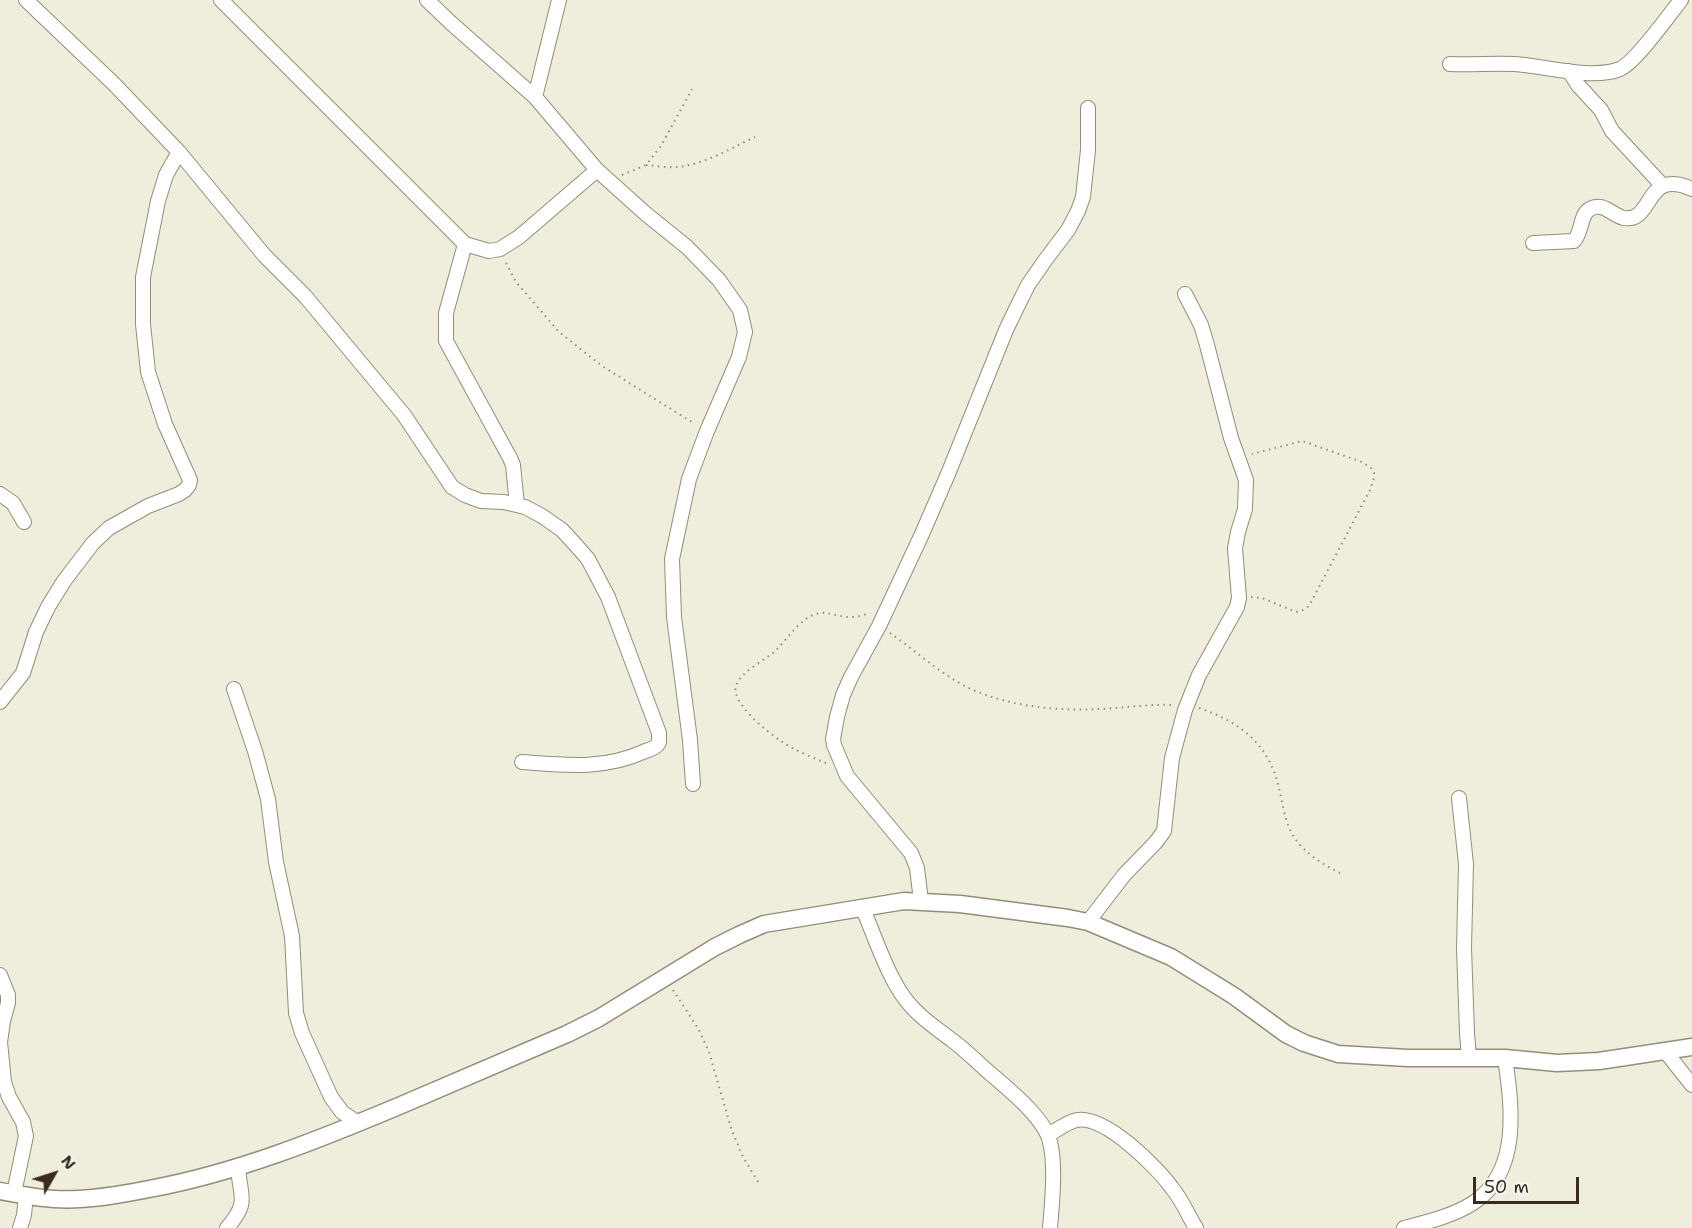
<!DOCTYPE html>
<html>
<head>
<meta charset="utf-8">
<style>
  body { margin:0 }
  #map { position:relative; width:1692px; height:1228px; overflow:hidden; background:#efeddb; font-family:"Shantell Sans",sans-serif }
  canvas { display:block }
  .north { position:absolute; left:24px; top:1144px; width:60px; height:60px; -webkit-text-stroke:4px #f6f6f2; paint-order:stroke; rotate:51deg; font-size:16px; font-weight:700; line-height:24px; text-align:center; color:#3b2a1e }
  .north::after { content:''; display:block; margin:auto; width:21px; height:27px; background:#3b2a1e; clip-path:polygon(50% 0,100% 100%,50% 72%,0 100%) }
  .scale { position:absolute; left:1473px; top:1177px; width:106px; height:27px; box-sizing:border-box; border:3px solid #3b2a1e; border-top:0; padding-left:8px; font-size:18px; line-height:21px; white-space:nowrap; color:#3b2a1e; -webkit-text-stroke:4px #f6f6f2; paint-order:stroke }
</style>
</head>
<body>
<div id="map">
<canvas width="1692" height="1228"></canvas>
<div class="north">N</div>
<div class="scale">50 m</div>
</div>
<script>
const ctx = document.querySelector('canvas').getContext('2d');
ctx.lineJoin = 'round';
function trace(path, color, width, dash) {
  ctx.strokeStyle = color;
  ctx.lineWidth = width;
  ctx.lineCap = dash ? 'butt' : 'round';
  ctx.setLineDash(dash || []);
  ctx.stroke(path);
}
const minor = new Path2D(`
  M 26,0 L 114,84 L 179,152 L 264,255 L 305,296 L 404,415 L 452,487 L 465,495 L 481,501 L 504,502 L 525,507 L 542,516 L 562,530 L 574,543 L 588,559 L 608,597 L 659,733 C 659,733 659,741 659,742 C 657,748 648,750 643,752 C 604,770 563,765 522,762
  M 221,0 L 465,244 L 489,251 L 500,249 L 519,237 L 597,170
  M 427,0 L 451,23 L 535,97 L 597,170 L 646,214 L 687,247 L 719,280 L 740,310 L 745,332 L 739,357 L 707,431 L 689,479 L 672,559 L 674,617 L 690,740 L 693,784
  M 1450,64 C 1471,65 1493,63 1515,64 C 1544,66 1593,80 1620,69 C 1636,62 1668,16 1681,0
  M 1569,71 L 1578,85 L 1601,110 L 1612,131 L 1662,185
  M 535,97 L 559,0
  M 1533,243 L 1574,241 C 1582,233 1580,214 1590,209 C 1603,201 1613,216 1624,218 C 1654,223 1644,167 1692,189
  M 465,244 L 446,313 L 446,341 L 510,458 L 513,465 L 517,505
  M 0,494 L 13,503 L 24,522
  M 234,689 L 255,751 L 268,799 L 276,862 L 292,936 L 296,1013 L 302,1033 L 331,1097 L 342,1112 L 358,1123
  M 0,702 L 23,673 L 36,632 L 48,607 L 64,581 L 93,543 L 109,528 L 148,506 L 179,494 L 185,490 L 189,485 L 190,480 L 165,424 L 148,372 L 143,324 L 143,277 L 158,201 L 166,175 L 179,152
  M 1459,798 L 1466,864 L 1464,948 L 1467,1033 L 1469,1058
  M 921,901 L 917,868 L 911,853 L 847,776 L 834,745 L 833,739 L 837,717 L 843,695 L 851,677 L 879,626 L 922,534 L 948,474 L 1006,330 L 1018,305 L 1028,285 L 1046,259 L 1068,230 L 1078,211 L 1083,197 L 1088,150 L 1088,108
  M 863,909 C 875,937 890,984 911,1006 C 923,1020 939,1030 953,1041 C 964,1049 974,1059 984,1068 C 1003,1085 1045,1117 1050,1142 C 1056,1166 1052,1203 1050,1228
  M 1088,922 L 1124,875 L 1156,842 L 1164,831 L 1172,758 L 1185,710 L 1199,675 L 1237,607 L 1239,598 L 1235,548 L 1238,532 L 1245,509 L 1246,480 L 1231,438 L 1207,345 L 1201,325 L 1185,294
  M 0,975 L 8,995 L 8,1003 L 3,1021 L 0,1042 L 4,1082 L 9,1097 L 23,1122 L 26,1136 L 14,1193
  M 1665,1051 L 1692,1085
  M 1048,1135 C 1057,1130 1067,1122 1077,1120 C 1105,1115 1157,1167 1172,1188 C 1182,1200 1188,1215 1196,1228
  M 20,1228 L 24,1215 L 26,1195
  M 227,1228 C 250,1201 240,1198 238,1167
  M 1404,1228 C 1427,1222 1453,1216 1473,1203 C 1521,1172 1512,1106 1505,1058`);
const tertiary = new Path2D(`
  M 0,1191 C 18,1194 36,1198 54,1199 C 85,1201 119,1195 149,1189 C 236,1173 318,1140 399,1106 C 455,1082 511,1058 567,1034 L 599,1018 L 715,947 L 739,935 L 764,924 L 904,901 L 960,904 L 1068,918 L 1088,922 L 1171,957 L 1234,996 L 1286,1034 L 1304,1043 L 1338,1054 L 1408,1058 L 1505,1058 L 1557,1063 L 1599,1061 L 1692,1047`);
trace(minor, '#958c7c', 16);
trace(tertiary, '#958c7c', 19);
trace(new Path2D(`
  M 646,165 C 658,166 672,169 684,166 C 709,162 733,147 755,137
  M 622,175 L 646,165 L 661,146 L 692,89
  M 506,263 L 516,282 L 559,332 L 602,366 L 695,424
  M 1251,597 L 1262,598 L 1296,612 L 1303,610 L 1309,606 L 1370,490 L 1374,478 L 1374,473 L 1371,468 L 1362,462 L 1302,441 L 1252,454
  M 890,633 C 918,652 945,679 978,692 C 1016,707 1058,711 1099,709 C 1124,708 1148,704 1173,705
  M 1199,708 C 1240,722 1269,744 1279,788 C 1283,805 1285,825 1296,840 C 1307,855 1327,867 1344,875
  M 826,763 C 811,757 794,750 781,741 C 767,732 727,700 737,683 C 743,671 765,660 775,651 C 788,639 799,619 816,614 C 827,610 840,618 852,617 C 858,617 864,615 870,613
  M 673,990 L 699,1030 L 709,1052 L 731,1128 L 743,1157 L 760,1185`), '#958c7c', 2, [1.5, 4.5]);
trace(minor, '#fff', 14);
trace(tertiary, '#fff', 16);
</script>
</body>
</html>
